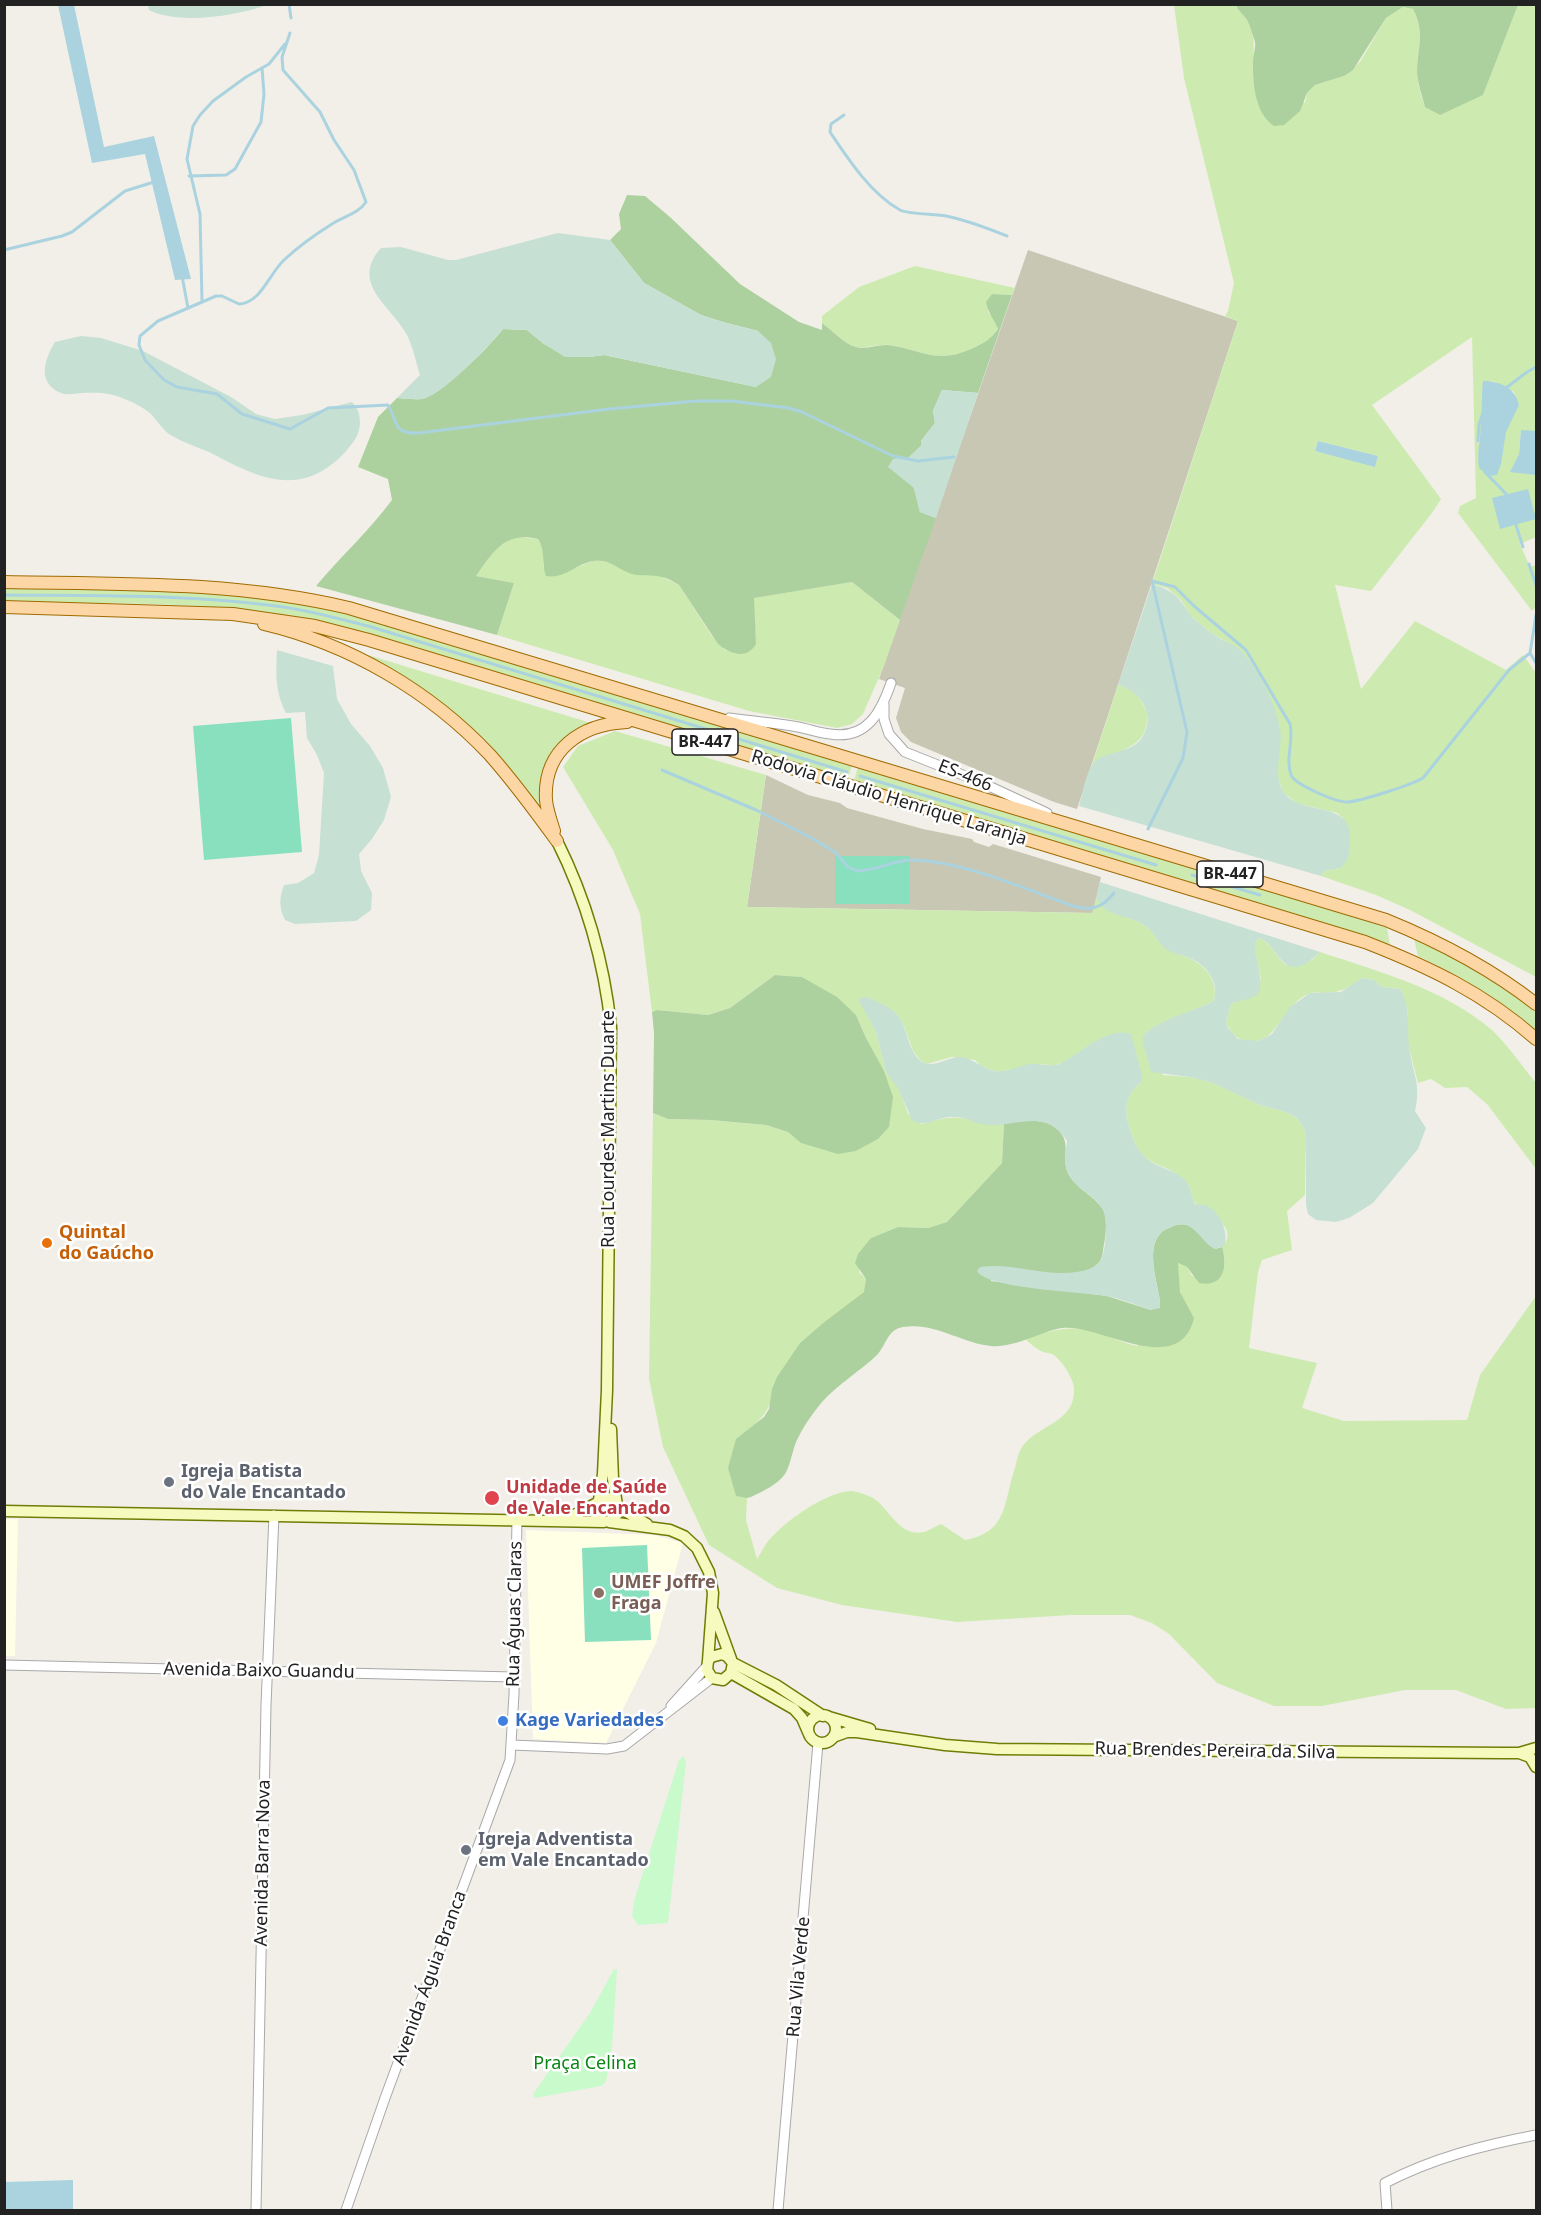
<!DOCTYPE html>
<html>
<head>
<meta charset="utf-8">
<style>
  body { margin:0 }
  #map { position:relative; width:1541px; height:2215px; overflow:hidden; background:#f2efe9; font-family:"Noto Sans",sans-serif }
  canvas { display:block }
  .frame { position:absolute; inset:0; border:6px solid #222; pointer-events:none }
</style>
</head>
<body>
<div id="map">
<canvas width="1541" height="2215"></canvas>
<div class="frame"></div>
</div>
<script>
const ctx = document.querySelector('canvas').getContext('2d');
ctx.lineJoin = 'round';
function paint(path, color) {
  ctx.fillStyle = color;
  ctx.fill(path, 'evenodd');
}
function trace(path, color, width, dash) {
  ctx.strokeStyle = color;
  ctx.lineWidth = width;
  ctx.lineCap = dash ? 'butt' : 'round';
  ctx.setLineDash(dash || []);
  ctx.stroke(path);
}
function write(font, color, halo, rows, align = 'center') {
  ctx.font = font + ' "Noto Sans",sans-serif';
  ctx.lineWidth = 5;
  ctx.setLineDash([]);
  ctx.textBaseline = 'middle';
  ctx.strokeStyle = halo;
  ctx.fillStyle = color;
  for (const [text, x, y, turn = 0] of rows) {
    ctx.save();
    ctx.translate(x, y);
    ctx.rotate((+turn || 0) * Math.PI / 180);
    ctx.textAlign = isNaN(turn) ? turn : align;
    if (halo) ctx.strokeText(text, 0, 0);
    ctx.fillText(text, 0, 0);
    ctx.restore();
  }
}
paint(new Path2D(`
  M 5,1519 L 18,1519 L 15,1656 L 5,1656 Z
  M 526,1530 L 654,1535 L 683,1543 L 656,1643 L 606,1743 L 533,1739 Z`), '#ffffe5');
paint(new Path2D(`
  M 1028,250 L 1238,321 L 1077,809 L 1054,802 L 911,742 L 901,732 L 896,718 L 905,688 L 879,679 Z
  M 766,775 L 808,795 L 840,803 L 847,808 L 923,829 L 972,839 L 974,842 L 989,847 L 993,844 L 1101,877 L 1093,913 L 747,907 Z`), '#c7c7b4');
paint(new Path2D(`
  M 1174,5 L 1236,5 C 1238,11 1243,14 1247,20 C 1254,32 1255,45 1253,58 L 1305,103 L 1307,93 L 1315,85 L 1344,76 L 1360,62 L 1386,18 L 1403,7 L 1413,9 C 1425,33 1418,45 1417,69 C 1417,82 1421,95 1425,107 L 1483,95 L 1518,5 L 1536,5 L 1536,431 L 1521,431 L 1519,454 L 1511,471 L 1536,475 L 1536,537 L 1520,544 L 1530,567 L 1536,565 L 1536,607 L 1532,611 L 1458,513 L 1460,506 L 1476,498 L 1472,337 L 1372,405 L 1441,499 L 1432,513 L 1371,591 L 1335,585 L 1361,689 L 1415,621 L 1506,670 L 1523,655 L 1536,673 L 1536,977 L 1410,910 L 1376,895 L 1321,876 L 1324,871 L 1340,868 L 1343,818 L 1337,813 L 1296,803 L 1283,792 L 1277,775 L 1280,726 L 1238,648 L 1212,634 L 1190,615 L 1181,600 L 1167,588 L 1152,584 L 1238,321 L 1225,316 L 1228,311 L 1234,283 L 1184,78 ZM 1493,381 L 1514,392 L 1519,405 C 1512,416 1506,428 1504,441 C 1502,453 1502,463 1497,474 L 1489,476 L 1478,442 L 1481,431 L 1482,389 ZM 1318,441 L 1378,456 L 1375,466 L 1315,451 Z
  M 915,266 L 1015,288 L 1012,295 L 992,294 L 988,312 L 994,319 L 998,329 C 992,339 984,343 973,348 C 936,365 924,350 888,345 C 877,344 867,349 856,347 C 844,344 832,330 822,323 L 822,316 L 859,287 Z
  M 518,537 L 538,539 L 543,548 L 543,567 L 574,568 L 593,561 L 603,561 L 613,564 L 630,573 L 661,576 L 679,585 L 712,636 L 725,650 L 756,644 L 753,598 L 852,582 L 900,620 L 884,666 L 863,714 L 852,724 L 837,728 L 749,711 L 497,635 L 514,583 L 476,576 C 488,559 497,543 518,537 Z
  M 5,587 L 235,593 L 347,612 L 852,765 L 848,779 L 370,634 C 334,625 298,617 262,612 C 177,601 90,604 5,602 Z
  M 355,651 L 591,723 L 574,733 L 541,802 L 542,812 C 509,764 469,719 420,687 C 403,676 367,662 355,651 Z
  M 1118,685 C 1133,689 1139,695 1145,708 C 1148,713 1147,716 1147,721 C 1145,751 1111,751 1092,765 Z
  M 615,731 L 766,775 L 747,907 L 1092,913 L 1096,898 C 1106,914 1129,915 1144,925 C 1155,932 1161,944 1171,951 C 1175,954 1180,954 1184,956 C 1204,963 1219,980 1214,1001 C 1192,1012 1169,1018 1148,1031 L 1163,1075 L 1190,1077 L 1214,1083 L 1260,1105 L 1286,1112 L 1297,1118 L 1304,1128 L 1306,1137 L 1305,1195 L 1287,1211 L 1292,1250 L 1262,1260 L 1258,1272 L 1249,1348 L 1317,1363 L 1302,1408 L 1344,1421 L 1467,1420 L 1480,1375 L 1536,1296 L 1536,1708 L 1506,1709 L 1456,1690 L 1405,1690 L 1322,1706 L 1274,1706 L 1217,1683 L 1169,1634 L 1152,1623 L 1130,1615 L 1071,1615 L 957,1622 L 842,1605 L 777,1588 L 709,1545 L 663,1447 L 649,1379 L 653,1113 L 668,1119 L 711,1120 L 766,1125 L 788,1132 L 802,1143 L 856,1151 L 878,1138 L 889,1127 L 866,1038 L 856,1015 L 802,977 L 775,975 L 730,1008 L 707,1015 L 657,1010 L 652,1012 L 640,914 L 613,850 L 563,767 L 578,746 ZM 868,997 L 897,1014 L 904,1026 L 913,1051 L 921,1061 L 927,1064 L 952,1057 L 975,1060 L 981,1066 L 994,1071 L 1004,1071 L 1041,1064 L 1053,1066 L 1064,1062 L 1098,1040 L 1117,1034 L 1142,1081 C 1122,1098 1124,1112 1132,1135 C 1135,1144 1138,1152 1146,1158 C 1155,1165 1166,1167 1175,1173 C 1179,1176 1187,1182 1189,1186 C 1192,1191 1189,1199 1195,1203 C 1206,1212 1241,1227 1222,1247 C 1226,1261 1226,1269 1217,1280 L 1192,1276 L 1187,1267 L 1178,1263 C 1176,1280 1179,1296 1190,1310 L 1137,1346 C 1124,1343 1113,1338 1100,1333 C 1075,1324 1050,1330 1025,1339 C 1031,1344 1036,1349 1043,1352 C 1046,1353 1050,1353 1052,1354 C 1062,1360 1073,1378 1074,1388 C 1076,1423 1038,1424 1022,1447 C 1018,1453 1017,1461 1015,1468 C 1003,1502 1009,1532 965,1540 L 941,1524 C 936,1526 930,1530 924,1532 C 900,1538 889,1508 873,1498 C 867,1495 857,1491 851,1491 C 827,1491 780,1524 766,1544 C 763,1549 760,1554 757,1559 L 746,1520 L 747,1498 L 736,1440 C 751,1428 767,1417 771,1399 L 800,1343 L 823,1323 L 865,1292 L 866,1279 L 859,1272 L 871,1238 L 898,1227 L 928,1228 L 947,1222 L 1002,1163 L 1004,1123 C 984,1126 978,1120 960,1118 C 947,1116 934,1121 921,1124 L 908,1114 L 899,1088 L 886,1072 L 876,1032 L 872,1022 L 865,1012 Z
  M 858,766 L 1370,922 L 1387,928 L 1390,946 L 854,781 Z
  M 1259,938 C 1271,942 1276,957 1286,965 L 1312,960 L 1320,952 C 1379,972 1443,988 1492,1030 C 1508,1045 1522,1066 1536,1083 L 1536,1169 L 1487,1104 L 1467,1087 L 1445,1088 L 1431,1079 L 1418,1083 L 1408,1044 L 1408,1013 L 1400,989 L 1382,987 L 1374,980 L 1363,978 C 1349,988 1342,992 1325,993 C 1321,993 1314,992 1311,993 C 1281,1002 1278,1051 1242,1040 C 1235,1037 1229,1030 1226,1023 L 1231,1004 L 1240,1000 L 1261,979 L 1254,947 L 1255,943 Z
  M 1414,939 C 1458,958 1499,982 1536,1012 L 1536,1031 C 1500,1000 1461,976 1418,956 Z`), '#cdebb0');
paint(new Path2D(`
  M 1236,5 L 1236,4 L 1518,5 L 1483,95 L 1440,115 L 1425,107 C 1422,95 1417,82 1417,70 C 1418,45 1425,33 1413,9 L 1403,7 L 1386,18 L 1353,70 L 1344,76 L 1315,85 L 1307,93 L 1300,111 L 1284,125 L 1274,126 C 1254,112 1253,83 1253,61 C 1253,55 1256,48 1255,42 C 1253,36 1250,25 1247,20 C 1243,14 1238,11 1236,5 Z
  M 627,195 L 645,196 L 670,217 L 740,284 L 799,322 L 822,330 L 822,323 C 832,330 844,344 856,347 C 866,350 877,344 888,345 C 924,350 936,365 973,348 C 984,343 991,339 998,329 C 994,319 988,313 986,302 L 992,294 L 1012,295 L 978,393 L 942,390 L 933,411 L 935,423 L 921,441 L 921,446 L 908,458 L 893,459 L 914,488 L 920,512 L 936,518 L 900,620 L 852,582 L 754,598 L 756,644 C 747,660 730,654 718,644 L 679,585 C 674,582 668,578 662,577 C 652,574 639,577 629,573 C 617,568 609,559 594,561 C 574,564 567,579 546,576 C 541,563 546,551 538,539 C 505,531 493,552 476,576 L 514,583 L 497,635 L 316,586 C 341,556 369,531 392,500 L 388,479 L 358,467 L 378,417 L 397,398 C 405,398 418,401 425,398 C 445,391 490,346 503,329 L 527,330 L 544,344 L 589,357 L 604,355 L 756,387 L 758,331 L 723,322 L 701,315 L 644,283 L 610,240 L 621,229 L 619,214 Z
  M 775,975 L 802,977 L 837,997 L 856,1015 L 866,1038 L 884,1071 L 893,1097 L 889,1127 L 878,1139 L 856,1151 L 838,1154 L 801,1143 L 788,1132 L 766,1125 L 711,1120 L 668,1119 L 653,1113 L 654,1033 L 652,1012 L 657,1010 L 708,1015 L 730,1008 Z
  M 1013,1121 C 1028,1121 1045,1118 1057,1129 C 1073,1142 1060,1159 1069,1175 C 1077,1189 1093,1195 1102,1208 C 1108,1216 1106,1234 1104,1244 C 1103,1249 1103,1257 1100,1261 C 1085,1284 1017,1269 994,1266 L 991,1281 L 1107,1296 L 1151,1310 L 1160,1300 C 1157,1280 1142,1238 1169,1228 C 1175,1225 1180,1223 1187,1225 C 1199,1230 1205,1242 1215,1249 L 1222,1247 C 1228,1266 1224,1288 1199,1283 L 1187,1267 L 1178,1263 L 1180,1292 L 1194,1318 C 1179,1380 1099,1323 1062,1328 C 1039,1332 1015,1348 991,1346 C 961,1343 935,1322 903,1327 C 887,1330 887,1344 877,1355 C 859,1372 838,1384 822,1402 C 814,1412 805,1424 799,1436 C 792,1448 792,1462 785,1474 C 777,1485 763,1491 751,1497 L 747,1498 L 736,1496 L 728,1468 L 736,1439 L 764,1417 L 769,1409 L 772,1389 L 777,1377 L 800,1343 L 823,1323 L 864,1292 L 866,1279 L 855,1263 L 858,1254 L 871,1238 L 898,1227 L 928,1228 L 947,1222 L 1002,1163 L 1004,1123 Z`), '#add19e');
paint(new Path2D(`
  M 148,5 L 148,4 L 267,5 C 236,16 179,25 149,10 Z
  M 558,233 L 610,240 L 644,283 L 701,315 L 723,322 L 758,331 L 771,343 L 776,359 L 771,377 L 756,387 L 604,355 L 589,357 L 565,357 L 544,344 L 527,330 L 503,329 C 490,345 443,394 425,398 C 417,401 405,398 397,398 L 420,375 C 416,362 413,347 407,335 C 392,306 349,284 381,248 L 401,247 L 448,260 L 456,260 Z
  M 81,336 L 101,338 L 143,351 L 231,397 L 256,414 L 275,419 L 302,415 L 352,402 C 361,410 362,425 357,436 C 348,451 337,462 322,471 C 284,493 246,471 211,453 C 198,447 181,442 169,434 C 162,429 157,420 151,414 C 144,408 135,403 127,400 C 112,393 99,392 83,393 C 77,393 70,395 64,394 C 36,385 44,360 55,342 Z
  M 942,390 L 978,393 L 936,518 L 920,512 L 914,488 L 888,467 L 893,459 L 908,458 L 921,446 L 921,441 L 935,423 L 933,411 Z
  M 1152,584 C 1164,588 1175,592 1182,603 C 1186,608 1188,613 1193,618 C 1200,623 1206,630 1214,635 C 1221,640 1231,643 1238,648 C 1257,666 1273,699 1279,724 C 1285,744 1273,767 1281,787 C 1295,821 1355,794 1350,844 C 1349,855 1349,861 1340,868 L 1324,871 L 1321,876 L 1079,806 C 1082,795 1086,774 1092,765 C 1102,750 1129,755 1141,739 C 1157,717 1142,691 1118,685 Z
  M 277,650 L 333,666 L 337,699 L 351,724 L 370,746 L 383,768 L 391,797 L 384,820 L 372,839 L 359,854 L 361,871 L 372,893 L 371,910 L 356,921 L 295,924 L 285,920 C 279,908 279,898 284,885 L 298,883 L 314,873 L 319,855 L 324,773 L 317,755 L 307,738 L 305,712 L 286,713 C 275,692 276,673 277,650 Z
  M 1100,882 L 1320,952 C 1281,990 1281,945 1259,938 L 1255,943 C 1253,955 1268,988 1255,996 C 1248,1000 1239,1000 1231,1004 L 1226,1023 L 1228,1028 L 1238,1039 L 1258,1041 L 1272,1034 L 1290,1007 L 1310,993 L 1341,992 L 1362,978 L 1374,980 L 1382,987 L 1400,989 C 1411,1007 1407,1026 1409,1045 C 1411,1070 1422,1083 1415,1111 L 1426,1128 L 1418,1149 L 1373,1203 L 1349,1218 L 1336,1222 L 1316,1220 L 1308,1214 L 1306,1205 L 1306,1137 L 1304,1128 L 1297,1118 L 1286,1112 L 1260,1105 L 1213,1083 L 1190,1077 L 1151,1072 L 1143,1042 L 1143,1036 C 1162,1017 1191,1013 1214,1001 C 1220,980 1204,962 1184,956 C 1178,954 1171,953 1166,949 C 1158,943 1153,930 1144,925 C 1126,913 1109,920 1096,898 Z
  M 868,997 C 878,1003 892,1007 899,1017 C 908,1030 908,1051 921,1061 C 932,1070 949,1056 961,1057 C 974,1059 982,1068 994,1071 C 1007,1073 1018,1066 1030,1064 C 1041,1062 1050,1069 1061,1063 C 1081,1054 1106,1026 1131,1034 L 1142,1075 L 1142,1081 C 1122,1098 1124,1113 1132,1135 C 1135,1145 1139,1152 1147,1159 C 1158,1168 1173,1169 1184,1179 C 1192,1186 1190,1196 1195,1204 C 1198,1205 1202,1204 1205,1205 C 1219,1210 1230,1233 1224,1246 L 1215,1249 C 1203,1244 1199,1230 1187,1225 C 1180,1223 1175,1225 1169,1228 C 1142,1238 1157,1280 1160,1300 L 1160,1308 L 1151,1310 C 1137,1305 1121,1299 1107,1296 C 1084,1292 987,1289 977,1271 L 980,1267 C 1010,1262 1045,1277 1077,1272 C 1085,1271 1097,1268 1101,1260 C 1106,1251 1108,1220 1103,1210 C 1096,1195 1075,1189 1068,1173 C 1063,1163 1066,1152 1067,1141 C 1048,1108 1018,1126 990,1125 C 976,1125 964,1115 948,1117 C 935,1119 924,1128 912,1120 L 898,1088 L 886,1072 L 876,1032 L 859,1001 L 860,998 Z`), '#c6e0d4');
paint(new Path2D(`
  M 684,1756 L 686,1763 L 668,1923 L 638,1925 L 632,1916 L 634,1901 L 679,1760 Z
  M 614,1969 L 617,1970 L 612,2046 L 606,2082 L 601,2086 L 535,2098 L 533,2094 L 590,2013 Z`), '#c8facc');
paint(new Path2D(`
  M 291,718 L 302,852 L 204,860 L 193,726 Z
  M 835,856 L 910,856 L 910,904 L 835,904 Z
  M 647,1545 L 651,1640 L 585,1642 L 582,1548 Z`), '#88e0be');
paint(new Path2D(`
  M 58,5 L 74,5 L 104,147 L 154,136 L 191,279 L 175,280 L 145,154 L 92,163 Z
  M 1483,381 C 1499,381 1515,387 1519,405 L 1506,432 L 1501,464 L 1497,475 L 1489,476 L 1479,468 C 1477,453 1480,440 1481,425 C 1482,411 1481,396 1483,381 Z
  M 1521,430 L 1536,431 L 1536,475 L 1510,472 L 1519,454 Z
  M 1318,441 L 1378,456 L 1375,467 L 1315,451 Z
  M 1528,489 L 1536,519 L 1500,529 L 1492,498 Z
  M 73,2180 L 73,2210 L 5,2210 L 5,2182 Z`), '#aad3df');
trace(new Path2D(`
  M 289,4 L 291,18
  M 290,33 L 282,57 L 283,70 L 320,112 L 334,140 L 354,170 L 366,202 C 358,214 344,216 332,224 C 316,234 298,247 284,260 C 269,274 261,303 239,304 L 222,296 L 216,296 L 158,321 L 140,336 L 139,345 L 145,360 L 164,380 L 177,387 L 217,394 L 242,414 L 290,429 L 328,408 L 388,405 C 399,423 392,434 419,433 L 609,409 L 696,401 L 731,401 L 789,408 L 802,412 L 893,456 L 918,461 L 954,457
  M 844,115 L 831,124 L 830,132 C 848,159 871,194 900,210 C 907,214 936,214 946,216 C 967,220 987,228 1007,236
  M 189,176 L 226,175 L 235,169 L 261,122 L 264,94 L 262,68
  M 4,250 L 62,236 L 72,232 L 125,191 L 154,182
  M 182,276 L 188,308
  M 202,302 L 200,214 L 187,159 L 193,126 L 200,115 L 213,101 L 246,77 L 269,64 L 285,44
  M 1506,388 L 1527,372 L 1536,367
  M 1478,441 L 1479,425 L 1483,412
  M 1485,472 L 1508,496
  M 1515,522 L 1523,547
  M 1529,564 L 1536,585
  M 1152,581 L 1175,587 L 1194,606 L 1246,650 L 1290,724 C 1294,740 1285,759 1291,775 C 1294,784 1337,803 1348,802 C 1361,801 1411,785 1423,778 L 1509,670 L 1530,653
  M 4,595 C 97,596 191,594 283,607 C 311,611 340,619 368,626 L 847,772
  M 1536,615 L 1530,653 L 1536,663
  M 662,770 L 756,810 L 810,837 L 835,852 L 848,867 L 857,871 C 875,871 893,860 912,860 C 959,860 1028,890 1073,906 C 1092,911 1102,908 1114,893
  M 860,776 L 1156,865
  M 1148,829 L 1183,758 L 1187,732 L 1152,581
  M 1192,875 L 1260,895`), '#aad3df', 3);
const tertiary = new Path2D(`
  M 884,704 L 884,719 L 889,734 L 905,752 L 978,781 L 1047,813
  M 729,718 C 752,721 775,723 798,727 C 809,729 819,733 830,734 C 867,740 881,712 891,683
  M 4,1665 L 514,1677
  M 671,1706 L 707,1666
  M 512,1745 L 607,1749 L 624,1746 L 712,1678
  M 256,2210 L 266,1705 L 274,1515
  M 346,2210 L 385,2098 L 510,1760 L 514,1694 L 517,1519
  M 778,2210 L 818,1743
  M 1387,2210 L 1385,2183 C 1433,2158 1484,2145 1536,2135`);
const secondary = new Path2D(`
  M 557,841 C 587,901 604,961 611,1027 L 607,1390 L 603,1474 L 599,1500
  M 611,1429 L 613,1479 L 618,1512 C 612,1526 596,1524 594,1508 L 599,1500 L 608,1498 L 616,1503
  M 618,1507 L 647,1524
  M 4,1511 L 604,1522
  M 565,1518 L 579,1513 L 595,1504
  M 609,1522 L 670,1530 L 684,1536 L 697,1548 L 709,1572 L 713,1593 L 708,1661
  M 714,1612 L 731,1659
  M 733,1663 L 731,1673 L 723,1680 L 712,1678 L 707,1670 L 708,1661 L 711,1657 L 722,1654 L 727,1656 L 733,1663 L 776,1685 L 823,1716
  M 731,1673 L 794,1709 L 802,1718 L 808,1732
  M808 1729a14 14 0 1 1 28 0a14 14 0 1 1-28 0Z
  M 829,1717 L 870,1729
  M 833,1737 L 847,1732 L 857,1732 L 945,1745 L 997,1749 L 1503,1753 L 1519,1753 L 1536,1748
  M 1519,1753 L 1530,1757 L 1536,1767`);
const primary = new Path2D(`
  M 4,582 C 121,584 234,581 349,608 L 1386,920 C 1440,942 1490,968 1536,1004
  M 4,607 L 233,614 L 315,626 L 369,640 L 1365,942 C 1429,967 1484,993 1536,1039
  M 264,624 C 349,644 430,691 490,755 C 514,782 536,812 557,841
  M 554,831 C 551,821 547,811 546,800 C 543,750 581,724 627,722`);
trace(tertiary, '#a9a9a9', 11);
trace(secondary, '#707d05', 13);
trace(primary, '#a06b00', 14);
trace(tertiary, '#fff', 9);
trace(secondary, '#f7fabf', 10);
trace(primary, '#fcd6a4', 12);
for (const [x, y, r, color] of [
  [47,1243,6,"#e8710a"],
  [169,1482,6,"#6b7280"],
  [492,1498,8,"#e0444e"],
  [599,1593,6,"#8d6e63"],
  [503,1721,6,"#3f7fe0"],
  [466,1850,6,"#6b7280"]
]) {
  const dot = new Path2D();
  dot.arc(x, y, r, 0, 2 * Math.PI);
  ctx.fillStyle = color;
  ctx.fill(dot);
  trace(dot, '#fff', 2);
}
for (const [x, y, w] of [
  [705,742,66],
  [1230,874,66]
]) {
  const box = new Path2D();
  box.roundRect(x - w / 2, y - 13, w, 26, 4.5);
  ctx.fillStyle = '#fff';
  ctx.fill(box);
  trace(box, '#222', 1.5);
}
write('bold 16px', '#222', null, [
  ["BR-447",705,742],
  ["BR-447",1230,874]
]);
write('18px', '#222', '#fff', [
  ["ES-466",965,776,22],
  ["Rodovia Cláudio Henrique Laranja",889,798,17],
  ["Rua Lourdes Martins Duarte",609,1129,-90],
  ["Rua Águas Claras",515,1614,-89],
  ["Avenida Baixo Guandu",259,1671,1],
  ["Rua Brendes Pereira da Silva",1215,1751,1],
  ["Avenida Barra Nova",263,1863,-89],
  ["Rua Vila Verde",799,1977,-85],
  ["Avenida Águia Branca",430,1978,-70]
]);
write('bold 18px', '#c56008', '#fff', [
  ["Quintal",59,1233],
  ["do Gaúcho",59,1254]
], 'left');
write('bold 18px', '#5b616d', '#fff', [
  ["Igreja Batista",181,1472],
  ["do Vale Encantado",181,1493],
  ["Igreja Adventista",478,1840],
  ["em Vale Encantado",478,1861]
], 'left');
write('bold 18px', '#be3a42', '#fff', [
  ["Unidade de Saúde",506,1488],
  ["de Vale Encantado",506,1509]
], 'left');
write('bold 18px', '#785e54', '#fff', [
  ["UMEF Joffre",611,1583],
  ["Fraga",611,1604]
], 'left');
write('bold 18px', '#366cbe', '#fff', [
  ["Kage Variedades",515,1721]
], 'left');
write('18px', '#0c8416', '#fff', [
  ["Praça Celina",585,2064]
]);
</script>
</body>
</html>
